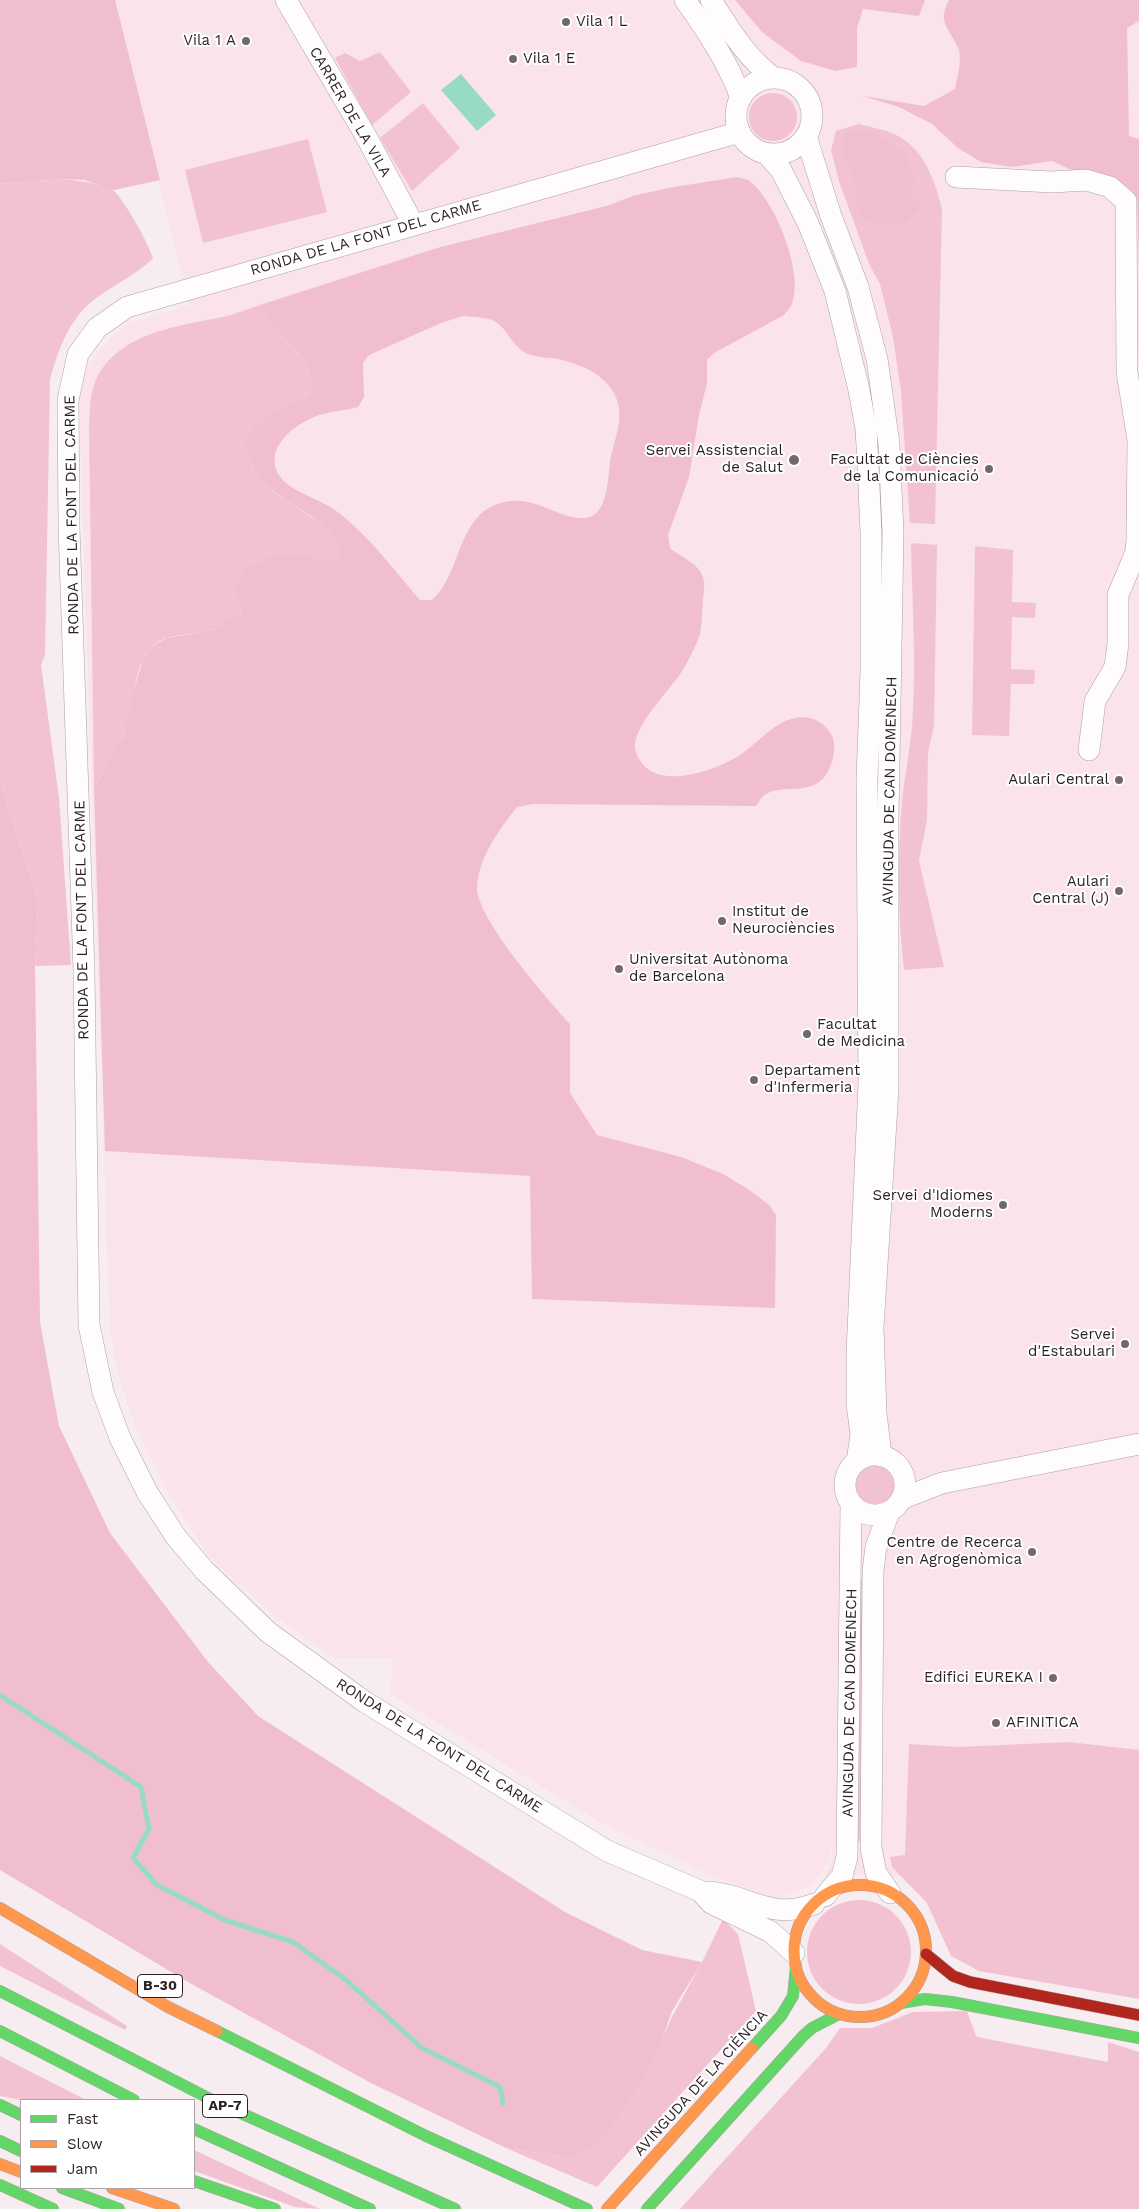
<!DOCTYPE html>
<html>
<head>
<meta charset="utf-8">
<style>
  body { margin:0 }
  #map { position:relative; width:1139px; height:2209px; overflow:hidden; background:#f7ecef; font-family:"Work Sans",sans-serif }
  canvas { display:block }
  .legend { position:absolute; left:20px; top:2099px; width:175px; height:90px; box-sizing:border-box; background:#fff; border:1px solid #aaa5a7; margin:0; padding:6px 9px; list-style:none; font-size:15px; color:#2a1f22 }
  .legend li { display:flex; align-items:center; gap:10px; height:25px }
  .legend b { width:25px; border:1px solid #aaa5a7 }
</style>
</head>
<body>
<div id="map">
<canvas width="1139" height="2209"></canvas>
<ul class="legend">
<li><b style="height:6px;background:#63d668"></b>Fast</li>
<li><b style="height:6px;background:#ff974d"></b>Slow</li>
<li><b style="height:6px;background:#b3261e"></b>Jam</li>
</ul>
</div>
<script>
const ctx = document.querySelector('canvas').getContext('2d');
ctx.lineJoin = 'round';
function paint(path, color) {
  ctx.fillStyle = color;
  ctx.fill(path, 'evenodd');
}
function trace(path, color, width, dash) {
  ctx.strokeStyle = color;
  ctx.lineWidth = width;
  ctx.lineCap = dash ? 'butt' : 'round';
  ctx.setLineDash(dash || []);
  ctx.stroke(path);
}
function write(font, color, halo, rows, align = 'center') {
  ctx.font = font + ' "Work Sans",sans-serif';
  ctx.lineWidth = 4;
  ctx.setLineDash([]);
  ctx.textBaseline = 'middle';
  ctx.strokeStyle = halo;
  ctx.fillStyle = color;
  for (const [text, x, y, turn = 0] of rows) {
    ctx.save();
    ctx.translate(x, y);
    ctx.rotate((+turn || 0) * Math.PI / 180);
    ctx.textAlign = isNaN(turn) ? turn : align;
    if (halo) ctx.strokeText(text, 0, 0);
    ctx.fillText(text, 0, 0);
    ctx.restore();
  }
}
paint(new Path2D(`
  M 114,0 L 1139,0 L 1139,1998 L 963,1963 L 951,1955 L 928,1901 L 902,1877 L 850,1875 L 823,1879 L 832,1861 L 832,1844 L 829,1861 L 812,1884 L 779,1899 L 712,1876 L 601,1823 L 391,1694 L 392,1658 L 335,1658 L 278,1619 L 211,1559 L 172,1501 L 135,1426 L 119,1378 L 110,1331 L 79,402 L 84,377 L 90,362 L 110,338 L 130,323 L 189,305 Z`), '#fae3ea');
paint(new Path2D(`
  M 380,52 L 411,92 L 372,125 L 335,58 L 345,53 L 360,61 Z
  M749 117a24 24 0 1 1 48 0a24 24 0 1 1-48 0Z
  M 423,103 L 460,148 L 412,191 L 380,138 Z
  M 859,124 C 873,128 891,130 903,139 C 926,154 936,184 942,209 L 935,524 L 910,523 L 901,391 L 893,337 L 880,284 L 869,264 L 839,181 L 831,150 L 836,131 Z
  M 308,139 L 327,212 L 203,243 L 185,170 Z
  M 62,179 C 74,180 106,184 114,191 C 125,201 149,244 153,259 C 136,274 118,283 99,296 C 70,316 59,347 50,380 L 45,655 L 41,665 L 59,798 L 71,965 L 35,966 L 38,907 L 36,893 L 0,781 L 0,184 Z
  M 260,305 C 265,313 269,321 275,328 C 291,349 319,365 309,396 L 270,418 L 252,466 L 274,492 L 325,526 L 341,545 L 339,557 L 328,562 L 294,553 L 259,561 L 239,601 L 241,613 C 232,618 222,627 211,630 C 194,635 171,633 156,643 C 132,661 134,709 124,735 C 117,753 103,771 94,788 L 89,424 C 90,409 90,396 95,382 C 116,333 178,326 223,317 C 235,314 247,309 260,305 Z
  M 911,543 L 937,545 L 934,725 L 928,753 L 927,820 L 919,861 L 944,967 L 904,970 C 898,916 897,858 902,803 C 905,772 912,741 913,710 C 916,654 912,598 911,543 Z
  M 975,546 L 1013,550 L 1012,602 L 1036,603 L 1035,618 L 1012,617 L 1011,669 L 1035,670 L 1034,684 L 1011,684 L 1009,736 L 972,735 Z
  M856 1485a19 19 0 1 1 38 0a19 19 0 1 1-38 0Z
  M 859,1579 L 865,1579 L 863,1841 L 857,1841 Z
  M 1069,1742 L 1139,1750 L 1139,1999 L 979,1971 L 951,1956 L 927,1903 L 892,1867 L 890,1857 L 905,1855 L 909,1744 L 958,1747 Z
  M807 1952a52 52 0 1 1 104 0a52 52 0 1 1-104 0Z
  M 723,1919 L 738,1934 L 756,2011 L 597,2187 L 506,2148 L 572,2158 L 641,2082 L 673,2015 L 702,1962 Z
  M 0,1944 L 127,2026 L 125,2030 L 0,1966 Z
  M 967,2011 L 976,2036 L 982,2038 L 1108,2062 L 1108,2042 L 1139,2052 L 1139,2209 L 680,2209 L 826,2048 L 840,2028 L 872,2028 L 913,2012 Z
  M 0,2056 L 86,2100 L 21,2100 L 0,2096 Z
  M 194,2150 L 320,2209 L 295,2207 L 194,2171 Z`), '#f2c2d3');
paint(new Path2D(`
  M 0,0 L 115,0 L 160,180 L 114,190 L 84,180 L 62,179 L 0,184 Z
  M 735,0 L 925,0 L 919,16 L 863,9 L 857,28 L 857,67 L 836,71 L 801,61 L 762,32 Z
  M 949,0 L 1139,0 L 1139,21 L 1127,28 L 1129,136 L 1139,139 L 1139,263 L 1137,201 L 1133,199 L 1052,161 L 1012,167 L 981,162 L 958,148 L 932,124 L 899,107 L 863,96 L 924,106 L 955,89 C 957,79 962,60 959,50 C 951,29 936,24 949,0 Z
  M 864,130 L 881,137 L 906,154 L 915,179 L 910,191 L 915,200 L 923,204 L 905,224 L 878,225 L 859,215 L 853,177 L 841,144 L 847,133 Z
  M 737,177 C 741,178 745,179 748,180 C 775,198 806,277 791,306 C 789,309 786,312 784,315 L 714,353 L 707,360 L 707,383 L 699,415 L 689,477 L 668,535 L 670,548 C 679,556 693,561 700,571 C 706,579 704,590 703,600 C 702,611 702,624 700,634 C 697,643 689,660 684,668 C 673,688 628,729 636,752 C 650,793 708,773 735,758 C 759,745 781,709 813,719 C 822,722 828,728 832,736 C 837,747 833,763 827,773 C 812,799 779,781 762,797 C 760,799 758,804 756,806 L 533,804 L 517,807 C 500,828 477,860 477,889 C 479,921 547,999 570,1024 L 570,1093 L 597,1135 L 681,1157 L 723,1174 L 751,1191 L 769,1205 L 776,1215 L 775,1308 L 532,1299 L 530,1176 L 105,1151 L 94,788 L 124,736 L 132,696 L 143,660 L 149,650 L 157,643 L 167,638 L 213,630 L 241,613 C 240,606 237,597 237,590 C 238,564 273,553 294,553 C 313,554 318,566 338,557 L 341,545 C 335,539 330,531 323,525 C 308,512 290,504 275,492 C 261,481 237,452 250,433 C 263,416 291,406 309,396 C 319,365 291,348 275,328 C 269,321 265,313 260,305 L 437,248 L 610,205 L 633,196 L 668,188 ZM 463,316 C 473,317 488,317 496,322 C 509,331 513,348 528,354 C 538,358 551,357 562,360 C 592,367 624,386 619,422 C 617,434 614,445 611,456 C 608,472 609,496 599,510 C 584,530 550,507 532,503 C 520,500 509,500 498,504 C 457,517 461,575 432,600 L 420,600 C 394,570 371,538 339,513 C 323,500 302,496 286,483 C 258,457 287,428 314,417 C 328,411 344,411 358,407 L 364,397 L 363,363 L 369,355 L 441,323 Z
  M 0,781 L 36,893 L 38,907 L 35,966 L 40,1322 L 59,1426 L 110,1533 L 208,1662 L 258,1716 L 565,1912 L 642,1950 L 702,1962 L 672,2011 L 658,2050 L 641,2082 L 599,2143 L 572,2158 L 506,2148 L 371,2083 L 188,1982 L 0,1870 Z`), '#f1bed0');
paint(new Path2D(`
  M 461,74 L 496,115 L 477,131 L 441,90 Z`), '#97dbc6');
trace(new Path2D(`
  M 0,1695 L 141,1787 L 149,1829 L 133,1858 L 157,1885 L 225,1920 L 293,1942 L 346,1980 L 422,2048 L 500,2087 L 503,2103`), '#97dbc6', 5);
const street = new Path2D(`
  M 286,0 L 367,138 L 413,224
  M 685,0 C 707,31 728,62 741,98
  M 711,0 C 729,28 746,58 774,78
  M736 116a38 38 0 1 1 76 0a38 38 0 1 1-76 0Z
  M 740,132 L 127,307 L 97,328 L 78,354 L 68,400 L 69,527 L 84,971 L 89,1325 L 103,1392 L 120,1438 L 147,1492 L 176,1537 L 204,1570 L 268,1632 L 365,1702 L 607,1851 L 700,1891 L 711,1903 L 771,1932 L 794,1953
  M 806,136 L 831,216 L 858,287 L 877,359 L 889,444 L 893,533 L 888,818 L 888,1089 L 873,1328 L 876,1413 L 881,1456
  M 766,153 L 781,170 L 808,223 L 835,291 L 859,390 L 866,429 L 868,463 L 871,533 L 871,672 L 867,779 L 869,1083 L 857,1353 L 857,1404 L 861,1435 L 857,1461
  M 956,177 L 1052,182 L 1086,180 L 1110,187 L 1126,201 L 1127,372 L 1138,440 L 1137,539 L 1136,552 L 1118,595 L 1118,644 L 1115,667 L 1095,701 L 1089,750
  M845 1485a30 30 0 1 1 60 0a30 30 0 1 1-60 0Z
  M 901,1499 L 942,1483 L 1139,1444
  M 889,1512 L 876,1547 L 873,1571 L 871,1848 L 876,1873 L 890,1893
  M 704,1892 C 747,1892 768,1922 814,1904
  M 825,1896 L 842,1876 L 847,1857 L 851,1503`);
const fast = new Path2D(`
  M 0,1991 L 216,2102 L 455,2209
  M 901,2003 L 925,1999 L 952,2002 L 1139,2038
  M 0,2031 L 134,2100
  M 217,2031 L 426,2136 L 587,2209
  M 752,2048 L 781,2016 L 793,1996 L 796,1966
  M 0,2105 L 21,2115
  M 194,2129 L 370,2209
  M 0,2141 L 21,2151
  M 194,2181 L 275,2209
  M 0,2185 L 53,2209
  M 62,2188 L 119,2209
  M 647,2209 L 803,2036 L 812,2028 L 839,2014`);
const slow = new Path2D(`
  M794 1951a66 66 0 1 1 132 0a66 66 0 1 1-132 0Z
  M 0,1908 L 168,2007 L 217,2031
  M 0,2164 L 21,2172
  M 112,2188 L 174,2209
  M 607,2209 L 752,2048`);
const jam = new Path2D(`
  M 926,1954 L 953,1976 L 970,1982 L 1139,2015`);
trace(street, '#aba1a4', 22);
trace(fast, '#aba1a4', 12);
trace(slow, '#aba1a4', 12);
trace(jam, '#aba1a4', 12);
trace(street, '#fefcfd', 21);
trace(fast, '#63d668', 11);
trace(slow, '#ff974d', 11);
trace(jam, '#b3261e', 11);
for (const [x, y, r, color] of [
  [566,22,5,"#72676a"],
  [246,41,5,"#72676a"],
  [513,59,5,"#72676a"],
  [794,460,6,"#72676a"],
  [989,469,5,"#72676a"],
  [1119,780,5,"#72676a"],
  [1119,891,5,"#72676a"],
  [722,921,5,"#72676a"],
  [619,969,5,"#72676a"],
  [807,1034,5,"#72676a"],
  [754,1080,5,"#72676a"],
  [1003,1205,5,"#72676a"],
  [1125,1344,5,"#72676a"],
  [1032,1552,5,"#72676a"],
  [1053,1678,5,"#72676a"],
  [996,1723,5,"#72676a"]
]) {
  const dot = new Path2D();
  dot.arc(x, y, r, 0, 2 * Math.PI);
  ctx.fillStyle = color;
  ctx.fill(dot);
  trace(dot, '#fff', 2);
}
for (const [x, y, w] of [
  [160,1986,45],
  [225,2106,45]
]) {
  const box = new Path2D();
  box.roundRect(x - w / 2, y - 11.5, w, 23, 4);
  ctx.fillStyle = '#fff';
  ctx.fill(box);
  trace(box, '#2a1f22', 1);
}
write('bold 14px', '#2a1f22', null, [
  ["B-30",160,1986],
  ["AP-7",225,2106]
]);
write('15px', '#2a1f22', '#fff', [
  ["Vila 1 L",576,22,"left"],
  ["Vila 1 A",236,41],
  ["Vila 1 E",523,59,"left"],
  ["Servei Assistencial",783,451],
  ["de Salut",783,468],
  ["Facultat de Ciències",979,460],
  ["de la Comunicació",979,477],
  ["Aulari Central",1109,780],
  ["Aulari",1109,882],
  ["Central (J)",1109,899],
  ["Institut de",732,912,"left"],
  ["Neurociències",732,929,"left"],
  ["Universitat Autònoma",629,960,"left"],
  ["de Barcelona",629,977,"left"],
  ["Facultat",817,1025,"left"],
  ["de Medicina",817,1042,"left"],
  ["Departament",764,1071,"left"],
  ["d'Infermeria",764,1088,"left"],
  ["Servei d'Idiomes",993,1196],
  ["Moderns",993,1213],
  ["Servei",1115,1335],
  ["d'Estabulari",1115,1352],
  ["Centre de Recerca",1022,1543],
  ["en Agrogenòmica",1022,1560],
  ["Edifici EUREKA I",1043,1678],
  ["AFINITICA",1006,1723,"left"]
], 'right');
write('15px', '#2a1f22', '#fff', [
  ["CARRER DE LA VILA",350,112,60],
  ["RONDA DE LA FONT DEL CARME",366,238,-16],
  ["RONDA DE LA FONT DEL CARME",72,515,-91],
  ["AVINGUDA DE CAN DOMENECH",890,791,-89],
  ["RONDA DE LA FONT DEL CARME",82,920,-91],
  ["AVINGUDA DE CAN DOMENECH",850,1703,-89],
  ["RONDA DE LA FONT DEL CARME",439,1746,32],
  ["AVINGUDA DE LA CIÈNCIA",701,2083,-48]
]);
</script>
</body>
</html>
